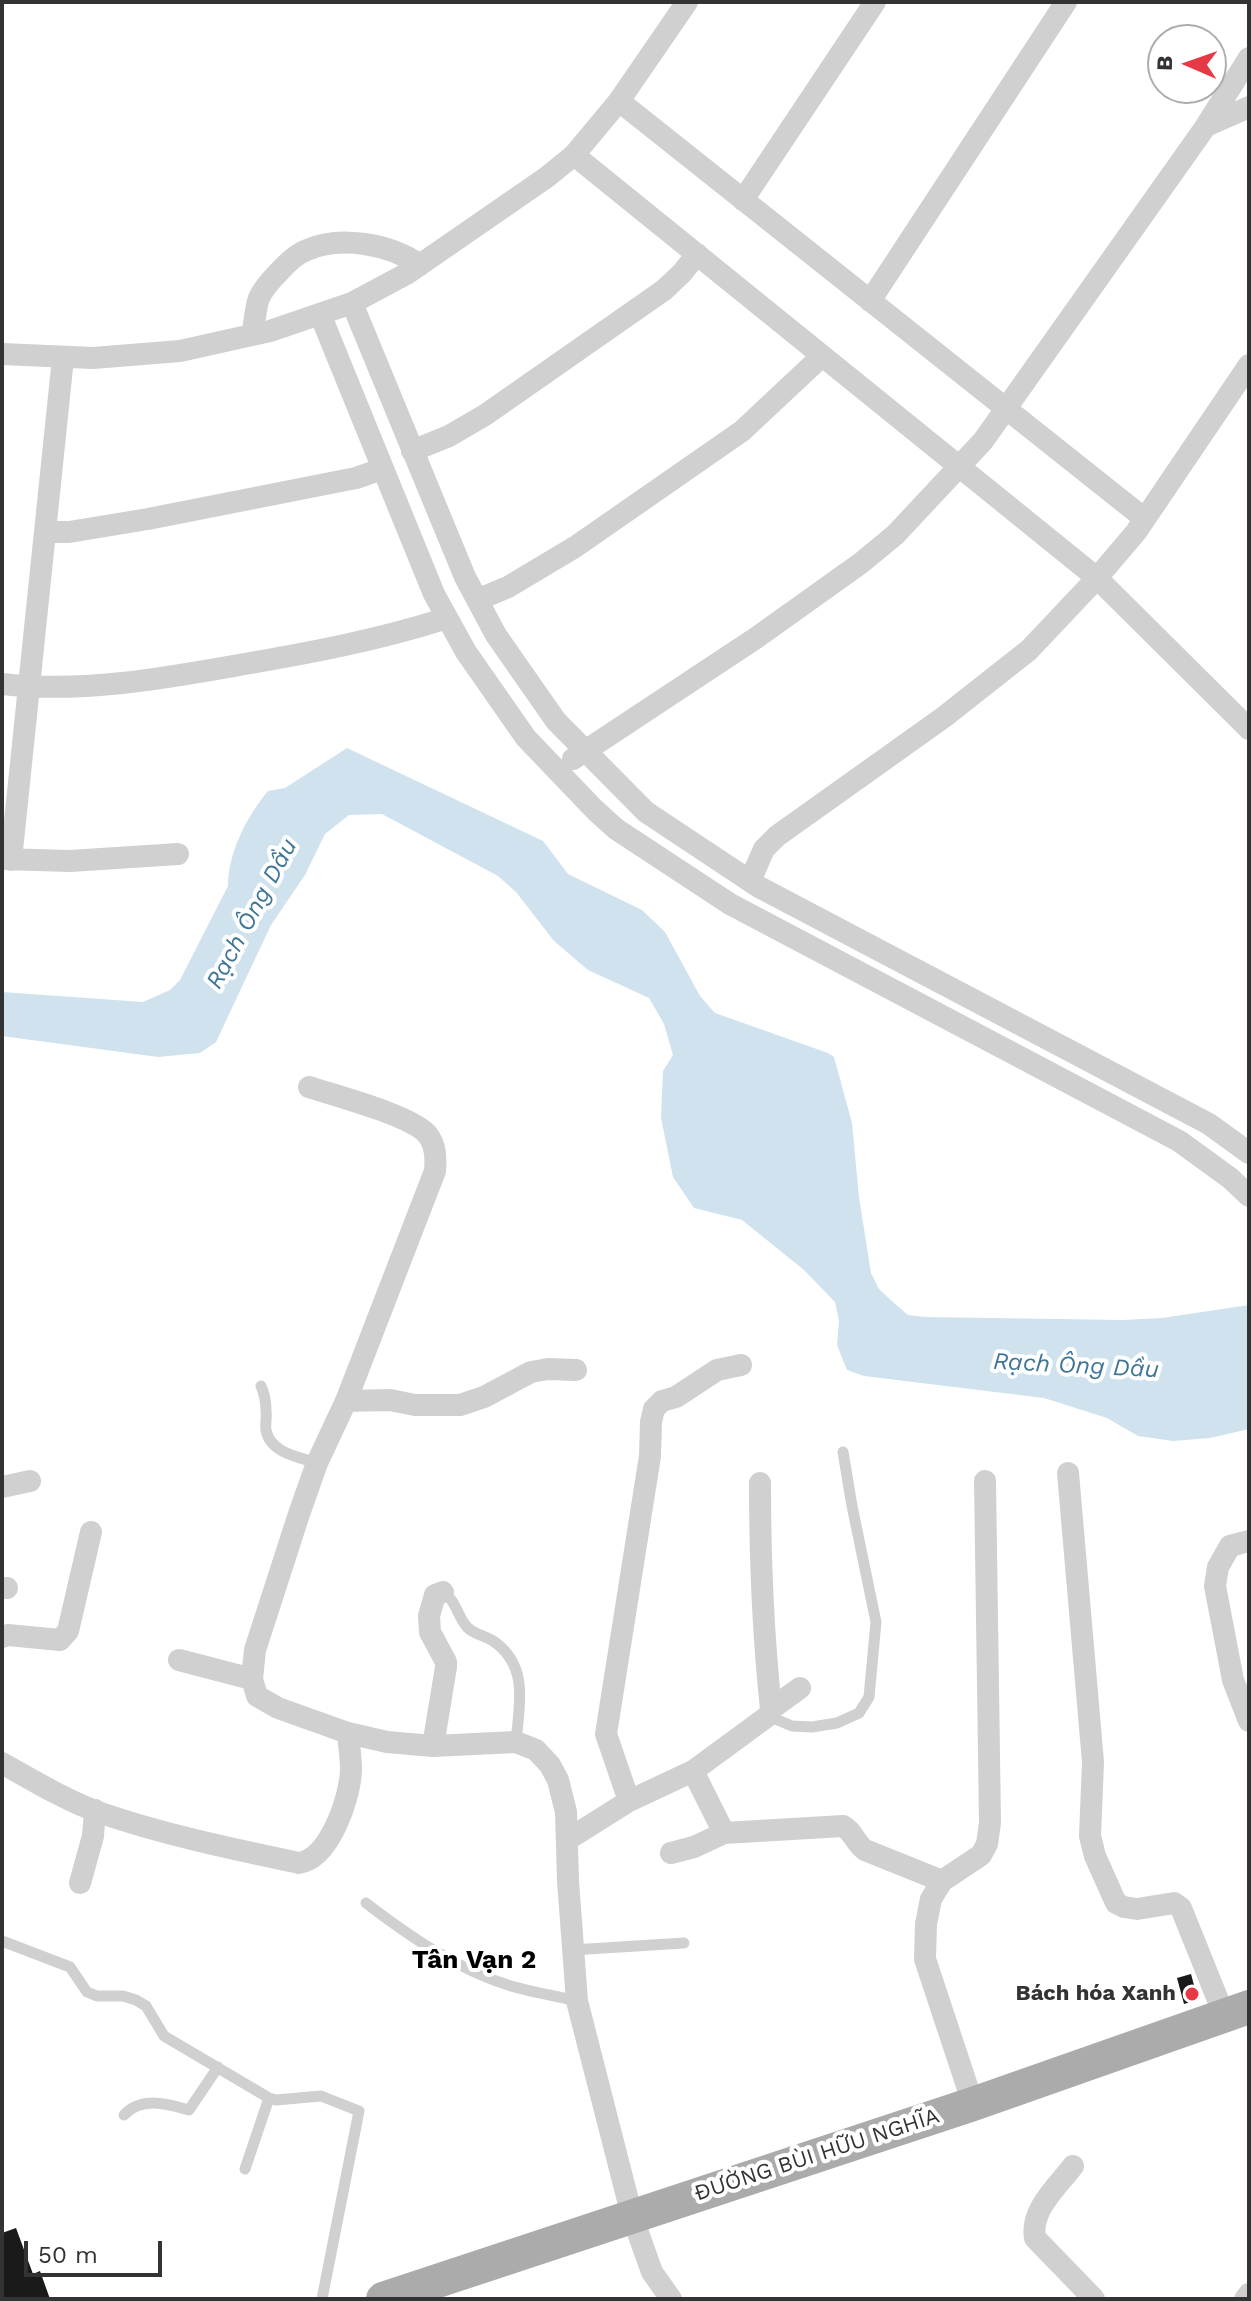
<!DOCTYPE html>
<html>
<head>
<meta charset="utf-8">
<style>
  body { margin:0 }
  #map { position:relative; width:1251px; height:2301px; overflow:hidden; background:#fff; font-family:"Work Sans",sans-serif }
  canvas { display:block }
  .frame { position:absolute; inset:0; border:4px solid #333; pointer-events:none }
  .north { position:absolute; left:1147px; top:24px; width:80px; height:80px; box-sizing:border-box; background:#fff; border:2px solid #adadad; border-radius:50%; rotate:272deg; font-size:22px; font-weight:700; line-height:32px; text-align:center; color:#333 }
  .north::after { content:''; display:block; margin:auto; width:28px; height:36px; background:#e63946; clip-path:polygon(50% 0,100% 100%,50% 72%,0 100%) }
  .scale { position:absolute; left:24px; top:2241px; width:138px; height:36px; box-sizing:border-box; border:4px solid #333; border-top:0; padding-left:10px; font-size:24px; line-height:28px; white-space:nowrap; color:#333; -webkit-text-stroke:6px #fff; paint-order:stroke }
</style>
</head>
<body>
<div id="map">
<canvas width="1251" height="2301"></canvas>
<div class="frame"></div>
<div class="north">B</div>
<div class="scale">50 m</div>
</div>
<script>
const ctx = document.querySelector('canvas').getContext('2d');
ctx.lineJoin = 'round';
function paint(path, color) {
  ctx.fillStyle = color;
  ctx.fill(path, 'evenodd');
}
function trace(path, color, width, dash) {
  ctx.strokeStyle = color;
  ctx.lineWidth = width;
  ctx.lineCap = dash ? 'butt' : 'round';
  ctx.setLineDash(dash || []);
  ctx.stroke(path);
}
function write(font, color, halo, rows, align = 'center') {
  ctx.font = font + ' "Work Sans",sans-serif';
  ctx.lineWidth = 8;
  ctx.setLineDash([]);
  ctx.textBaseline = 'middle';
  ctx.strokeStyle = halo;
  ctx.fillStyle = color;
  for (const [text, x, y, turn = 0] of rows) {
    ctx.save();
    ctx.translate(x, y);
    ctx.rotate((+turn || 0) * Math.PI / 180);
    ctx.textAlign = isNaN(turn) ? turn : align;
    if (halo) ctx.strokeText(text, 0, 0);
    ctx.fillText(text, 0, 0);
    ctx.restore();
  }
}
paint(new Path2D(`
  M 347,748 L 543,841 L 568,874 L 642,910 L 665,932 L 700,996 L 715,1013 L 828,1053 L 834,1057 L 852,1123 L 859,1197 L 871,1273 L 879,1289 L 894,1303 L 908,1315 L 925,1317 L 1123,1320 L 1162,1318 L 1249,1305 L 1249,1429 L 1210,1438 L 1173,1441 L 1138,1436 L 1107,1418 L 1044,1398 L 864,1376 L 847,1370 L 837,1345 L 839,1321 L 835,1302 L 804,1270 L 742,1220 L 694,1208 L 673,1177 L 661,1118 L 663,1071 L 673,1055 L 664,1024 L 649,998 L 588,970 L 554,941 L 516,892 L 498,876 L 382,814 L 349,815 L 325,834 L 305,875 L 271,925 L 216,1042 L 200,1053 L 158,1057 L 2,1036 L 2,992 L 143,1002 L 170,990 L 180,980 L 228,886 C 228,853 247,816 268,791 L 285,788 Z`), '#cfe2ee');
paint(new Path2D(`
  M 1191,1974 L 1198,2000 L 1184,2004 L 1177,1978 Z
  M 16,2228 L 33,2274 L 40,2271 L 50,2299 L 2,2299 L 2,2233 Z`), '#1a1a1a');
trace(new Path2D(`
  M 261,1386 C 265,1395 266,1402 266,1411 C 267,1417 265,1424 266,1430 C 270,1453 299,1457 317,1463
  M 443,1592 C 457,1601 457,1617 468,1628 C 475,1635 488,1636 496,1643 C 529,1668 519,1706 516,1742
  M 768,1716 L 792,1726 L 812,1727 L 837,1723 L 859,1713 L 869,1697 L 876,1622 L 852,1506 L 843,1452
  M 366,1903 C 409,1936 458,1970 511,1986 C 532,1992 555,1996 577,2001
  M 2,1941 L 70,1967 L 87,1992 L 97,1996 L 123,1996 L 136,2000 L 146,2006 L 164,2036 L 269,2098 L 276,2100 L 321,2096 L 359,2111 L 322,2299
  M 572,1950 L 684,1943
  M 124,2115 C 142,2096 167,2104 189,2110 L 218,2067
  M 245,2169 L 269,2098`), '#d0d0d0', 11);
trace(new Path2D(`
  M 619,101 L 1145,519
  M 1206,126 L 1249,58
  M 574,155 L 1097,578 L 1249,729
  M 743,200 L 875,2
  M 870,301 L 1066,2
  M 352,303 L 465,577 L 496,635 L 556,721 L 646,812 L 759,887 L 1209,1124 L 1249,1153
  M 320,314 L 434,594 L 466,652 L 526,738 L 595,810 L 616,829 L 730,904 L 1179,1141 L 1230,1178 L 1249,1196
  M 252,334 C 255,323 255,309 259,298 C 263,289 271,280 278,273 C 286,264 296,254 307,250 C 340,235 390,244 420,265
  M 2,354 L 93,358 L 180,351 L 270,331 L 352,303 L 408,273 L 547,177 L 574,155 L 619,101 L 687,2
  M 412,451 L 449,436 L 485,415 L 664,290 L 682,273 L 697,254
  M 45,532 L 69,532 L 148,519 L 356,478 L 382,469
  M 477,600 L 508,587 L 575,547 L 742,431 L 822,356
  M 2,684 C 82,693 160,679 239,665 C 309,653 379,640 447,618
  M 573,759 L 756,638 L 861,563 L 895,535 L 983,441 L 1206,126 L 1249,107
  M 2,859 L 70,861 L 178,854
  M 11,860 L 63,358
  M 750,881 L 764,849 L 777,836 L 944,717 L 1029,650 L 1097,578 L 1136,532 L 1249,365
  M 309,1087 C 336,1096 410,1115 427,1134 C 436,1145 436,1158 435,1171 L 346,1401 L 317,1463 L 299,1514 L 255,1650 L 252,1679 L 257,1696 L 278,1708 L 348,1733 L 387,1742 L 433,1746 L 516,1742 L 536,1750 L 550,1765 L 558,1780 L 566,1812 L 568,1881 L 577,2001 L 632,2216 L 652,2272 L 671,2299
  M 346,1401 L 390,1400 L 415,1405 L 460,1405 L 484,1397 L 531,1372 L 548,1369 L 576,1370
  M 1068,1473 L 1093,1762 L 1090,1836 L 1095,1856 L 1116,1903 L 1124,1907 L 1137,1909 L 1174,1903 L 1181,1908 L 1224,2015
  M 760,1483 C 760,1558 763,1634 771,1709
  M 2,1487 L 30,1481
  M 1249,1541 L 1230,1546 L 1218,1567 L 1215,1586 L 1233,1680 L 1249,1721
  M 2,1588 L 7,1588
  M 2,1637 L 8,1635 L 60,1640 L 68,1631 L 91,1532
  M 179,1660 L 252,1679
  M 433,1746 L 446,1667 L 446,1662 L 430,1632 L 429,1616 L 435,1595 L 443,1592
  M 2,1763 C 34,1781 67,1801 101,1813 C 165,1835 233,1849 299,1863 C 330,1858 350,1798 351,1770 C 351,1758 349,1745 348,1733
  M 693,1771 L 724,1833 L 843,1826 C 854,1832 855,1843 865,1850 L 942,1881
  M 629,1801 L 606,1734 L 650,1456 L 651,1422 L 654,1409 L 662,1401 L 676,1397 L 717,1370 L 741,1365
  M 567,1840 L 629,1801 L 693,1771 L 768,1716 L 771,1709 L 800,1688
  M 671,1853 L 694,1847 L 724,1833
  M 80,1883 L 93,1836 L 95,1810
  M 973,2104 L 925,1959 L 926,1924 L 931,1899 L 942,1881 L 981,1855 L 987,1844 L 990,1823 L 985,1481
  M 1073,2166 C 1057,2187 1030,2210 1035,2238 L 1094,2299
  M 1245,2299 L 1249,2294`), '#d0d0d0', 22);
trace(new Path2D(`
  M 383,2299 L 973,2104 L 1249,2007`), '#ababab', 34);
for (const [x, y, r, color] of [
  [1192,1994,8,"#e63946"]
]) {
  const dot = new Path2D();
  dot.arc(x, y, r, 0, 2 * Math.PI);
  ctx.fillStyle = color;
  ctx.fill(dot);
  trace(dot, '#fff', 3);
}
write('bold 22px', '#333', '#fff', [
  ["Bách hóa Xanh",1176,1994]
], 'right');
write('22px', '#333', '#fff', [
  ["ĐƯỜNG BÙI HỮU NGHĨA",817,2155,-18]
]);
write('italic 24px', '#3f7597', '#fff', [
  ["Rạch Ông Dầu",252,914,-62],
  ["Rạch Ông Dầu",1076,1366,3]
]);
write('bold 26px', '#000', '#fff', [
  ["Tân Vạn 2",474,1960]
]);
</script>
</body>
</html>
